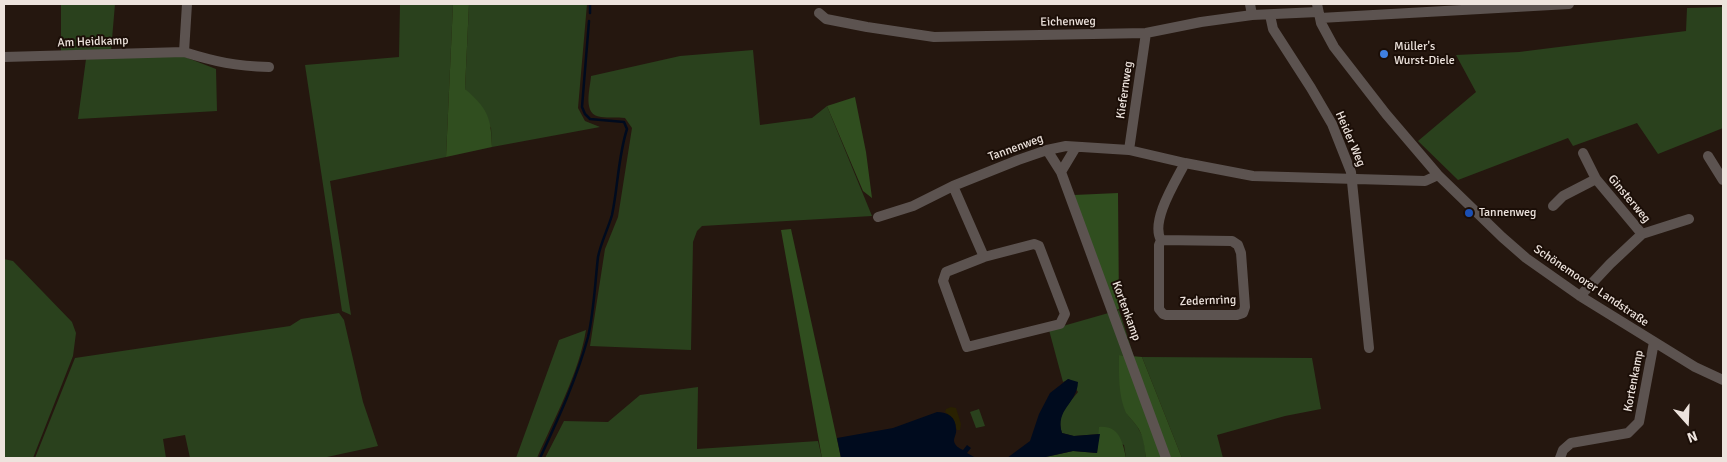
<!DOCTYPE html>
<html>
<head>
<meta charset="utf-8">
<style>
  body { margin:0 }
  #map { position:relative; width:1727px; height:462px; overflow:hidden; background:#25170f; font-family:Signika,sans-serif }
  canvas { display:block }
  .frame { position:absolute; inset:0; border:5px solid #ede3dd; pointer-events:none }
  .north { position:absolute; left:1662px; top:397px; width:50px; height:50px; -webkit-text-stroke:4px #1b0e07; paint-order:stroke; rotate:160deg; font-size:14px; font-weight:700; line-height:20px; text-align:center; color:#ede3dd }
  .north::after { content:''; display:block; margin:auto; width:18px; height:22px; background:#ede3dd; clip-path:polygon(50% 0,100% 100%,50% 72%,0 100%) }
</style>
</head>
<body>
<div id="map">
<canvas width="1727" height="462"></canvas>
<div class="frame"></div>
<div class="north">N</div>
</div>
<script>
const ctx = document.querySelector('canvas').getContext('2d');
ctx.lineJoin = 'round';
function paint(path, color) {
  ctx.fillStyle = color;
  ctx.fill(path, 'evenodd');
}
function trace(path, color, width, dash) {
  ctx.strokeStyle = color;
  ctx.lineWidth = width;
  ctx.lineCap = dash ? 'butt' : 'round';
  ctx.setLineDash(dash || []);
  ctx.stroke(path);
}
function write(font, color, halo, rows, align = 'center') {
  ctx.font = font + ' Signika,sans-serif';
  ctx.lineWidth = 4;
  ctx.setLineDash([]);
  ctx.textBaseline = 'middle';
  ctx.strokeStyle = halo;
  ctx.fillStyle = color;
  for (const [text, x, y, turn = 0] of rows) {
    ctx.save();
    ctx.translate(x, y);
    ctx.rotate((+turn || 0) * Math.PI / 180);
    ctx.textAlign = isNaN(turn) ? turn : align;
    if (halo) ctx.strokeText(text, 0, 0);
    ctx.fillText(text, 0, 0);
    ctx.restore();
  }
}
paint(new Path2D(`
  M 61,4 L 115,4 L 111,51 L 61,52 Z
  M 400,4 L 453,4 L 446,157 L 330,181 L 351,315 L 342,311 L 305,65 L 399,57 Z
  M 469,4 L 587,4 L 578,108 L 585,121 L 600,127 L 492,147 L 491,128 L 465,89 Z
  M 1723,7 L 1723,128 L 1658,154 L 1637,123 L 1573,146 L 1568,138 L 1458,180 L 1418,141 L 1476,92 L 1456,55 L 1519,52 L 1686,31 L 1687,8 Z
  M 753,50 L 760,125 L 812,118 L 827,106 L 872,216 L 702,226 L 697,231 L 693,242 L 691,350 L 590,346 L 605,249 L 618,217 L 632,128 L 625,118 C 617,117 609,118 601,117 C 582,115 590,90 591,76 L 680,56 Z
  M 171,56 L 185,57 L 216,69 L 217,111 L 78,119 L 86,59 Z
  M 4,259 L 13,261 L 72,322 L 76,333 L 73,356 L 33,458 L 4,458 Z
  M 1119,310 L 1134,357 L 1119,355 L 1127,414 L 1137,426 L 1144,439 L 1146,458 L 1126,458 L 1124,445 L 1100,434 L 1074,436 L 1062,433 C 1056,414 1067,406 1078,392 L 1069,379 L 1063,382 L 1049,330 Z
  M 339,313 L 344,320 L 363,402 L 378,446 L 327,457 L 327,458 L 190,458 L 185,435 L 163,439 L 166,458 L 35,458 L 75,358 L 290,326 L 301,319 Z
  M 586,330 C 579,373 554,419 537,458 L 516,458 L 559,340 Z
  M 1142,357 L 1312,358 L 1321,409 L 1285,416 L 1217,435 L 1223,458 L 1182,458 Z
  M 698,387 L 697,449 L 818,441 L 822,458 L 545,458 L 564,421 L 608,422 L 640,395 Z
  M 979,409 L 985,426 L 976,428 L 970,412 Z`), '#2a411d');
paint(new Path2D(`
  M 453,4 L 469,4 L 465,89 C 488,109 491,117 492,147 L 446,157 Z
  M 855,97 L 866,152 L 872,198 L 863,191 L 827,106 Z
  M 1118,193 L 1119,309 L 1114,311 L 1074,195 Z
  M 791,229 L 841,458 L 822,458 L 781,230 Z
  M 1119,355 L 1142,357 L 1182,458 L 1146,458 C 1144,446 1144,435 1136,425 C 1133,421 1129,417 1126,413 C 1118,395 1119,374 1119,355 Z
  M 1099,427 C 1119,425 1123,442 1126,458 L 1041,458 L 1073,451 L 1097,453 Z`), '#304e1f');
paint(new Path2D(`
  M 951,407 L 956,408 L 961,424 L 960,430 L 957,430 L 953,419 L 945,412 L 946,409 Z`), '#292101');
paint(new Path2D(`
  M 1068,379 L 1078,382 C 1077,404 1055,409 1062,433 L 1074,436 L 1100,434 L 1097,453 L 1073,451 L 1041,458 L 1007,458 L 1030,441 L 1039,414 L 1050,393 Z
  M 937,412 C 948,412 956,417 956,429 C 957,433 954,437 954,441 C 955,446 959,448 963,450 L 967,445 L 971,448 L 967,453 L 976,458 L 841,458 L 837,438 L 893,428 Z`), '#000b1e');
trace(new Path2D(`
  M 590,13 L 590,4
  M 540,458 C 558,419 577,378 588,337 C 594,311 595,283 598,257 C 601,242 608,229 612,215 C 618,187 618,157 627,129 L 624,122 L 590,119 L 585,114 L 582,107 L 589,21`), '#000b1e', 2.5);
trace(new Path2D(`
  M 1250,4 L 1252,15
  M 1317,4 L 1321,23 L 1334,47 L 1386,114 L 1438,175 L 1502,237 L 1526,258 L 1580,296 L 1695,367 L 1723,380
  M 819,13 L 826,19 L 867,27 L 934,37 L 1146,33 L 1201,22 L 1252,15 L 1318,12
  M 1270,15 L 1273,29 L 1311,88 L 1332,124 L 1351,172 L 1369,348
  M 1320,18 L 1569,4
  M 184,52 C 216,62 235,66 269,67
  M 4,57 L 184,52 L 187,4
  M 1047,150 L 1061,172 L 1166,458
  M 1129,150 L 1146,33
  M 1583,153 L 1596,179 L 1642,234
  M 1708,156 L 1723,180
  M 1061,172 L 1076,147
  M 953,186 L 984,257 L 946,272 L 943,281 L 967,347 L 1060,324 L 1065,314 L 1039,246 L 1034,244 L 984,257
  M 1553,206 L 1563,196 L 1596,179
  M 878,217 L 913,206 L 953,186 L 1018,160 L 1047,150 L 1066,146 L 1129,150 L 1185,163 L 1253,176 L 1425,181 L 1438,175
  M 1161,240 L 1232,241 L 1238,245 L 1241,253 L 1245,307 L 1243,313 L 1237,315 L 1166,315 L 1163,314 L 1159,309 L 1159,245 L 1161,240 C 1150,221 1176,181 1185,163
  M 1580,296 L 1610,264 L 1642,234 L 1689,219
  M 1560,458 L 1563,450 L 1571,443 L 1628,433 L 1639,422 L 1654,342`), '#5c5350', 10);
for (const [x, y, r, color] of [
  [1384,54,5,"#3f7fe0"],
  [1469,213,5,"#1a4fb4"]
]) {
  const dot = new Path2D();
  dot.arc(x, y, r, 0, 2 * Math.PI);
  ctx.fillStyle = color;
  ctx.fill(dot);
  trace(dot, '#1b0e07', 2);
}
write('12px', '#ede3dd', '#1b0e07', [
  ["Eichenweg",1068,22,-1],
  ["Am Heidkamp",93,42,-2],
  ["Kiefernweg",1125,90,-82],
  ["Heider Weg",1350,139,67],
  ["Tannenweg",1016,148,-20],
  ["Ginsterweg",1629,199,50],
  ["Schönemoorer Landstraße",1591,286,34],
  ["Zedernring",1208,301,-2],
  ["Kortenkamp",1126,311,70],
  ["Kortenkamp",1634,381,-79]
]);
write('12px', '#ede3dd', '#1b0e07', [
  ["Müller's",1394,47],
  ["Wurst-Diele",1394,61],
  ["Tannenweg",1479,213]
], 'left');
</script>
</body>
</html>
